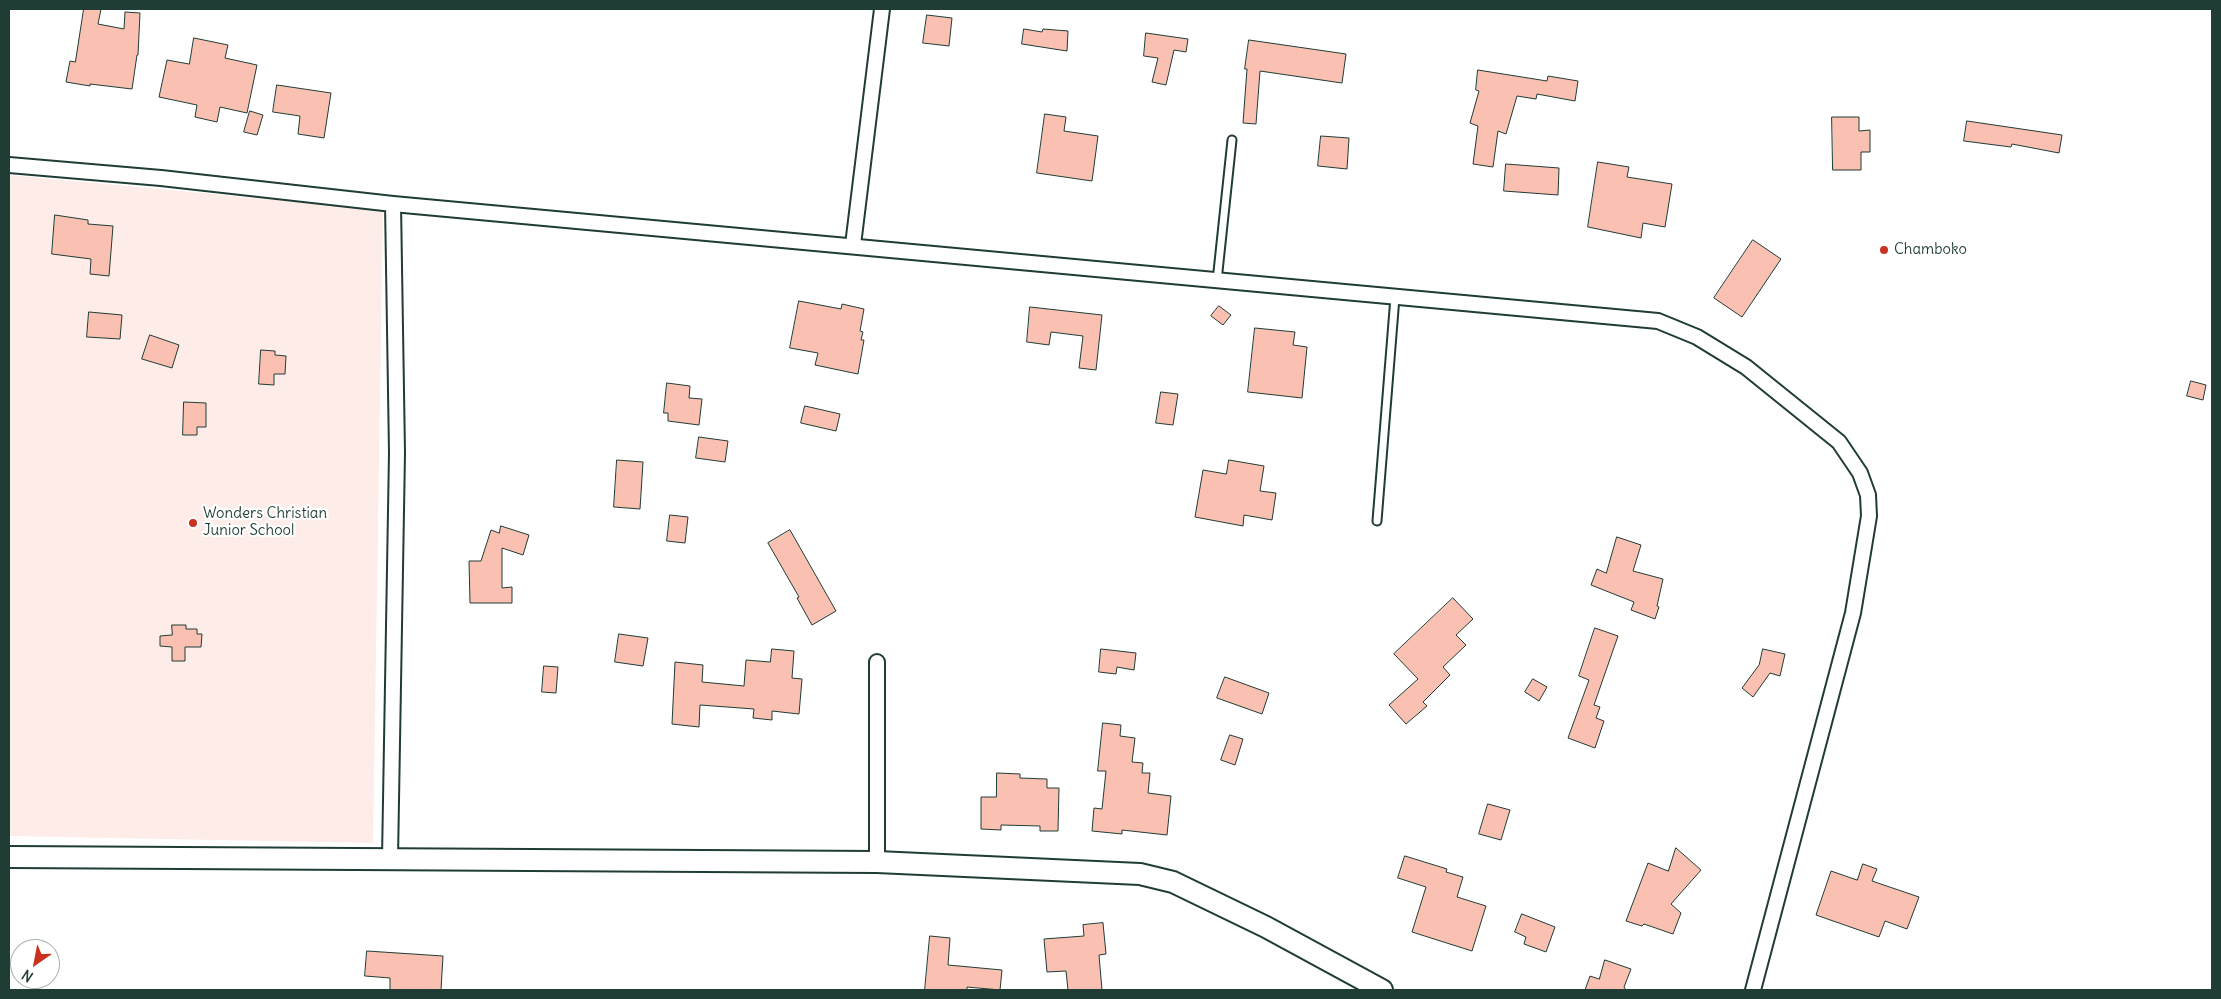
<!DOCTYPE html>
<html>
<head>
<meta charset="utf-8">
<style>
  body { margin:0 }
  #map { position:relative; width:2221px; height:999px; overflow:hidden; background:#fff; font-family:Delius,sans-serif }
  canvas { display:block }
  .frame { position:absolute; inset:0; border:10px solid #1f3d34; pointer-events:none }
  .north { position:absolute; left:10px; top:939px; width:50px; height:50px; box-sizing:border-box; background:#fff; border:1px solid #a5b1ae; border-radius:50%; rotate:213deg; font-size:14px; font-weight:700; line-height:20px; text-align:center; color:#1f3d34 }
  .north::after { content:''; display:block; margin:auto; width:18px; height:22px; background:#c8321e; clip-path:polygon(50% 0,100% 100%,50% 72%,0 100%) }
</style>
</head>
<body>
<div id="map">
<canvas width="2221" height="999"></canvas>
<div class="frame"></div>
<div class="north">N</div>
</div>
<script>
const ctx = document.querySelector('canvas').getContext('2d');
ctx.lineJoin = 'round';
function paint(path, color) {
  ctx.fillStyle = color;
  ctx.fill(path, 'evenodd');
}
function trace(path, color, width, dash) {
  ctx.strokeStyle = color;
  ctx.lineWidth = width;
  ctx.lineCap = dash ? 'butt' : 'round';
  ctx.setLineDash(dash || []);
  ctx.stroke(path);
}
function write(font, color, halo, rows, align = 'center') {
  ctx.font = font + ' Delius,sans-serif';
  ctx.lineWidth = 4.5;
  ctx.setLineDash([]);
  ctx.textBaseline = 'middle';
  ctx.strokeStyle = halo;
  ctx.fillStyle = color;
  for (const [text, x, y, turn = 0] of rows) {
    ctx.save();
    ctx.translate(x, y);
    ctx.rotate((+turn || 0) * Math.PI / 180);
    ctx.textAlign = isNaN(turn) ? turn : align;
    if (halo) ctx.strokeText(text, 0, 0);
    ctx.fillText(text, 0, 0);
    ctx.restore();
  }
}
paint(new Path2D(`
  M 9,175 L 383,210 L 373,843 L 9,836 Z`), '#feece8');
const building = new Path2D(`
  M 84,9 L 101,9 L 98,24 L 124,29 L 125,12 L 140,13 L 138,55 L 137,55 L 132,89 L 90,84 L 90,86 L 66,82 L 70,61 L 75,62 Z
  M 927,15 L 952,18 L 949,46 L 923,43 Z
  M 1024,29 L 1042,32 L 1043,29 L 1068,31 L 1067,51 L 1022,44 Z
  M 1146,33 L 1188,39 L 1186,52 L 1174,50 L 1166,85 L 1152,82 L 1158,58 L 1144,56 Z
  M 194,38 L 228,45 L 225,58 L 257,65 L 247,113 L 220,107 L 217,122 L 195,117 L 197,105 L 159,97 L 167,60 L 189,64 Z
  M 1249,40 L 1346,54 L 1342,83 L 1260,71 L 1256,124 L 1243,123 L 1247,69 L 1245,69 Z
  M 1478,70 L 1547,81 L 1548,76 L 1578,81 L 1575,101 L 1537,94 L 1536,99 L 1517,96 L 1506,134 L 1498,131 L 1493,167 L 1473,164 L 1478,126 L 1470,123 L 1479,91 L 1476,90 Z
  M 277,85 L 331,93 L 324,138 L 298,134 L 300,116 L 273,112 Z
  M 250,111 L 263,115 L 257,135 L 244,132 Z
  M 1045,114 L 1066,117 L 1064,131 L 1098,136 L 1092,181 L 1037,173 Z
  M 1832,117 L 1859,117 L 1859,131 L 1870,130 L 1870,152 L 1861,152 L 1861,170 L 1833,170 Z
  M 1967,121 L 2062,135 L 2059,153 L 2012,144 L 2011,147 L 1964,141 Z
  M 1321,136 L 1349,138 L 1347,169 L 1318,166 Z
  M 1598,162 L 1629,167 L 1627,177 L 1672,184 L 1665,227 L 1643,223 L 1641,238 L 1588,227 Z
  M 1506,164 L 1559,168 L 1558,195 L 1504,191 Z
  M 55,215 L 88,220 L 88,224 L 113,226 L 109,276 L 90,274 L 91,259 L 52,254 Z
  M 1753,240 L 1781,259 L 1742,317 L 1714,298 Z
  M 799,301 L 841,309 L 842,304 L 864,309 L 860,331 L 863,332 L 861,340 L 864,340 L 858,374 L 815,365 L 818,353 L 790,348 Z
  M 1219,306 L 1231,315 L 1223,325 L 1211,316 Z
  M 1030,307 L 1102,315 L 1096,370 L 1079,368 L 1083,336 L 1051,332 L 1049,345 L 1027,342 Z
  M 89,312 L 122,315 L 120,339 L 87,337 Z
  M 1255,328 L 1295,332 L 1293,345 L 1307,347 L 1302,398 L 1248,392 Z
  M 150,335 L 179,345 L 172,368 L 142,359 Z
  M 261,350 L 275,351 L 275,355 L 286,356 L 285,374 L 274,374 L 274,385 L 259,384 Z
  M 2191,381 L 2206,385 L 2203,400 L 2187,396 Z
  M 667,383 L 690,386 L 689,398 L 702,399 L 699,425 L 668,421 L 668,413 L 664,413 Z
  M 1161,392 L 1178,394 L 1173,425 L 1156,423 Z
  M 184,402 L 206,403 L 206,427 L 197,427 L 197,435 L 183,435 Z
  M 805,406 L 840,414 L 836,431 L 801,423 Z
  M 699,437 L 728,441 L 725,462 L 696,458 Z
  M 617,460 L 643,462 L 640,509 L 614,507 Z
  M 1229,460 L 1264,466 L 1260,491 L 1276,493 L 1272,520 L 1244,515 L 1243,526 L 1195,517 L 1203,470 L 1226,474 Z
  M 670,515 L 688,517 L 685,543 L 667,541 Z
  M 501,526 L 529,535 L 523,555 L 502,548 L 502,588 L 512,587 L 512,603 L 470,603 L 469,561 L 481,561 L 491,530 L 499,533 Z
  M 790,530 L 836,611 L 812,625 L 797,598 L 799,597 L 768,543 Z
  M 1617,537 L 1641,545 L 1633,571 L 1663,579 L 1657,606 L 1659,607 L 1655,619 L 1631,610 L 1634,602 L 1591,585 L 1597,569 L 1606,573 Z
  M 1453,598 L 1473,619 L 1456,635 L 1466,645 L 1443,667 L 1450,675 L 1423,702 L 1427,706 L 1406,724 L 1389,705 L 1418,679 L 1394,654 Z
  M 172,625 L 186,625 L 186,629 L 197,629 L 197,634 L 202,634 L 201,647 L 185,647 L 185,661 L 172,661 L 172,647 L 160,646 L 160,636 L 172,635 Z
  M 1595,628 L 1618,636 L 1594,705 L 1600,707 L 1596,718 L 1604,721 L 1595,748 L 1568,738 L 1589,680 L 1579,676 Z
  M 619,634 L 648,638 L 643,666 L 615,662 Z
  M 772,649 L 794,651 L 792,678 L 802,679 L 799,714 L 772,711 L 772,720 L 753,718 L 754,709 L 700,705 L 699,727 L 672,724 L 675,662 L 703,665 L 702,682 L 744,686 L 746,660 L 770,662 Z
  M 1101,649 L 1136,653 L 1134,670 L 1117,667 L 1116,674 L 1099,672 Z
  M 1763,649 L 1785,654 L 1780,676 L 1770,673 L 1753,697 L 1742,688 L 1759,665 Z
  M 544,666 L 558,667 L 556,693 L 542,692 Z
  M 1225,677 L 1269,693 L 1262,714 L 1217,698 Z
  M 1533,679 L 1547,687 L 1539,701 L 1525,692 Z
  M 1103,723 L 1121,725 L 1120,736 L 1135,738 L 1132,762 L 1143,763 L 1142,773 L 1150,773 L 1148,793 L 1171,796 L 1167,835 L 1122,830 L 1122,834 L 1092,831 L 1094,808 L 1102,809 L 1106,771 L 1098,771 Z
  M 1230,735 L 1243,739 L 1235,765 L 1221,760 Z
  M 997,773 L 1020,774 L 1020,778 L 1047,779 L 1047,788 L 1059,788 L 1058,831 L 1040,831 L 1040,826 L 1001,825 L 1001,830 L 981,829 L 981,797 L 996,797 Z
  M 1488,804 L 1510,810 L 1501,840 L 1479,834 Z
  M 1676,848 L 1701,870 L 1671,904 L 1681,913 L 1673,934 L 1644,924 L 1642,926 L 1626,921 L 1648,863 L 1668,871 Z
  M 1405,856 L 1447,869 L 1446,872 L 1463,877 L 1457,897 L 1486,906 L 1472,951 L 1412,932 L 1426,887 L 1398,878 Z
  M 1863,864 L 1877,869 L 1872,881 L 1919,897 L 1907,929 L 1885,921 L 1879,937 L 1816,915 L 1831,871 L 1857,880 Z
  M 1522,914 L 1555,927 L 1546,952 L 1524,944 L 1526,937 L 1515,932 Z
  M 1103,923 L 1106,954 L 1099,955 L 1102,990 L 1068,990 L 1066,971 L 1047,972 L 1044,939 L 1084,936 L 1083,925 Z
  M 930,936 L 950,938 L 948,965 L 1002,970 L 1000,990 L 967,987 L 967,990 L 925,990 Z
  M 367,951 L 443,956 L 441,990 L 390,990 L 390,978 L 365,976 Z
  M 1605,960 L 1631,969 L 1624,987 L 1626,990 L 1585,990 L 1590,976 L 1599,979 Z`);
paint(building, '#fac0b2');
trace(building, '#1f3d34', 1);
const lane = new Path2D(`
  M 1217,281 L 1232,140
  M 1377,521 L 1395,297`);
const street = new Path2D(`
  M 9,165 L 161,178 L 393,204 L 1658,321 L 1697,337 L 1746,367 L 1839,442 L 1860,473 L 1868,495 L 1869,516 L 1853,613 L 1753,990
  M 853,245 L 882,9
  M 390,858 L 397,453 L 393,204
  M 877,862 L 877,662`);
const secondary = new Path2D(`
  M 9,857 L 877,862 L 1140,874 L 1173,882 L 1266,927 L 1382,990`);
trace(lane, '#1f3d34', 11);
trace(street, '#1f3d34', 18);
trace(secondary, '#1f3d34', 24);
trace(lane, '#fff', 7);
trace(street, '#fff', 14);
trace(secondary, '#fff', 20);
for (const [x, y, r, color] of [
  [1884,250,5,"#c8321e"],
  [193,523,5,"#c8321e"]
]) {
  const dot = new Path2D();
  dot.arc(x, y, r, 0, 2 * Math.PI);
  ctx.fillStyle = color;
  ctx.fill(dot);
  trace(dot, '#fff', 2);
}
write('15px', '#1f3d34', '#fff', [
  ["Chamboko",1894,250],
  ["Wonders Christian",203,514],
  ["Junior School",203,531]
], 'left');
</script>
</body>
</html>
